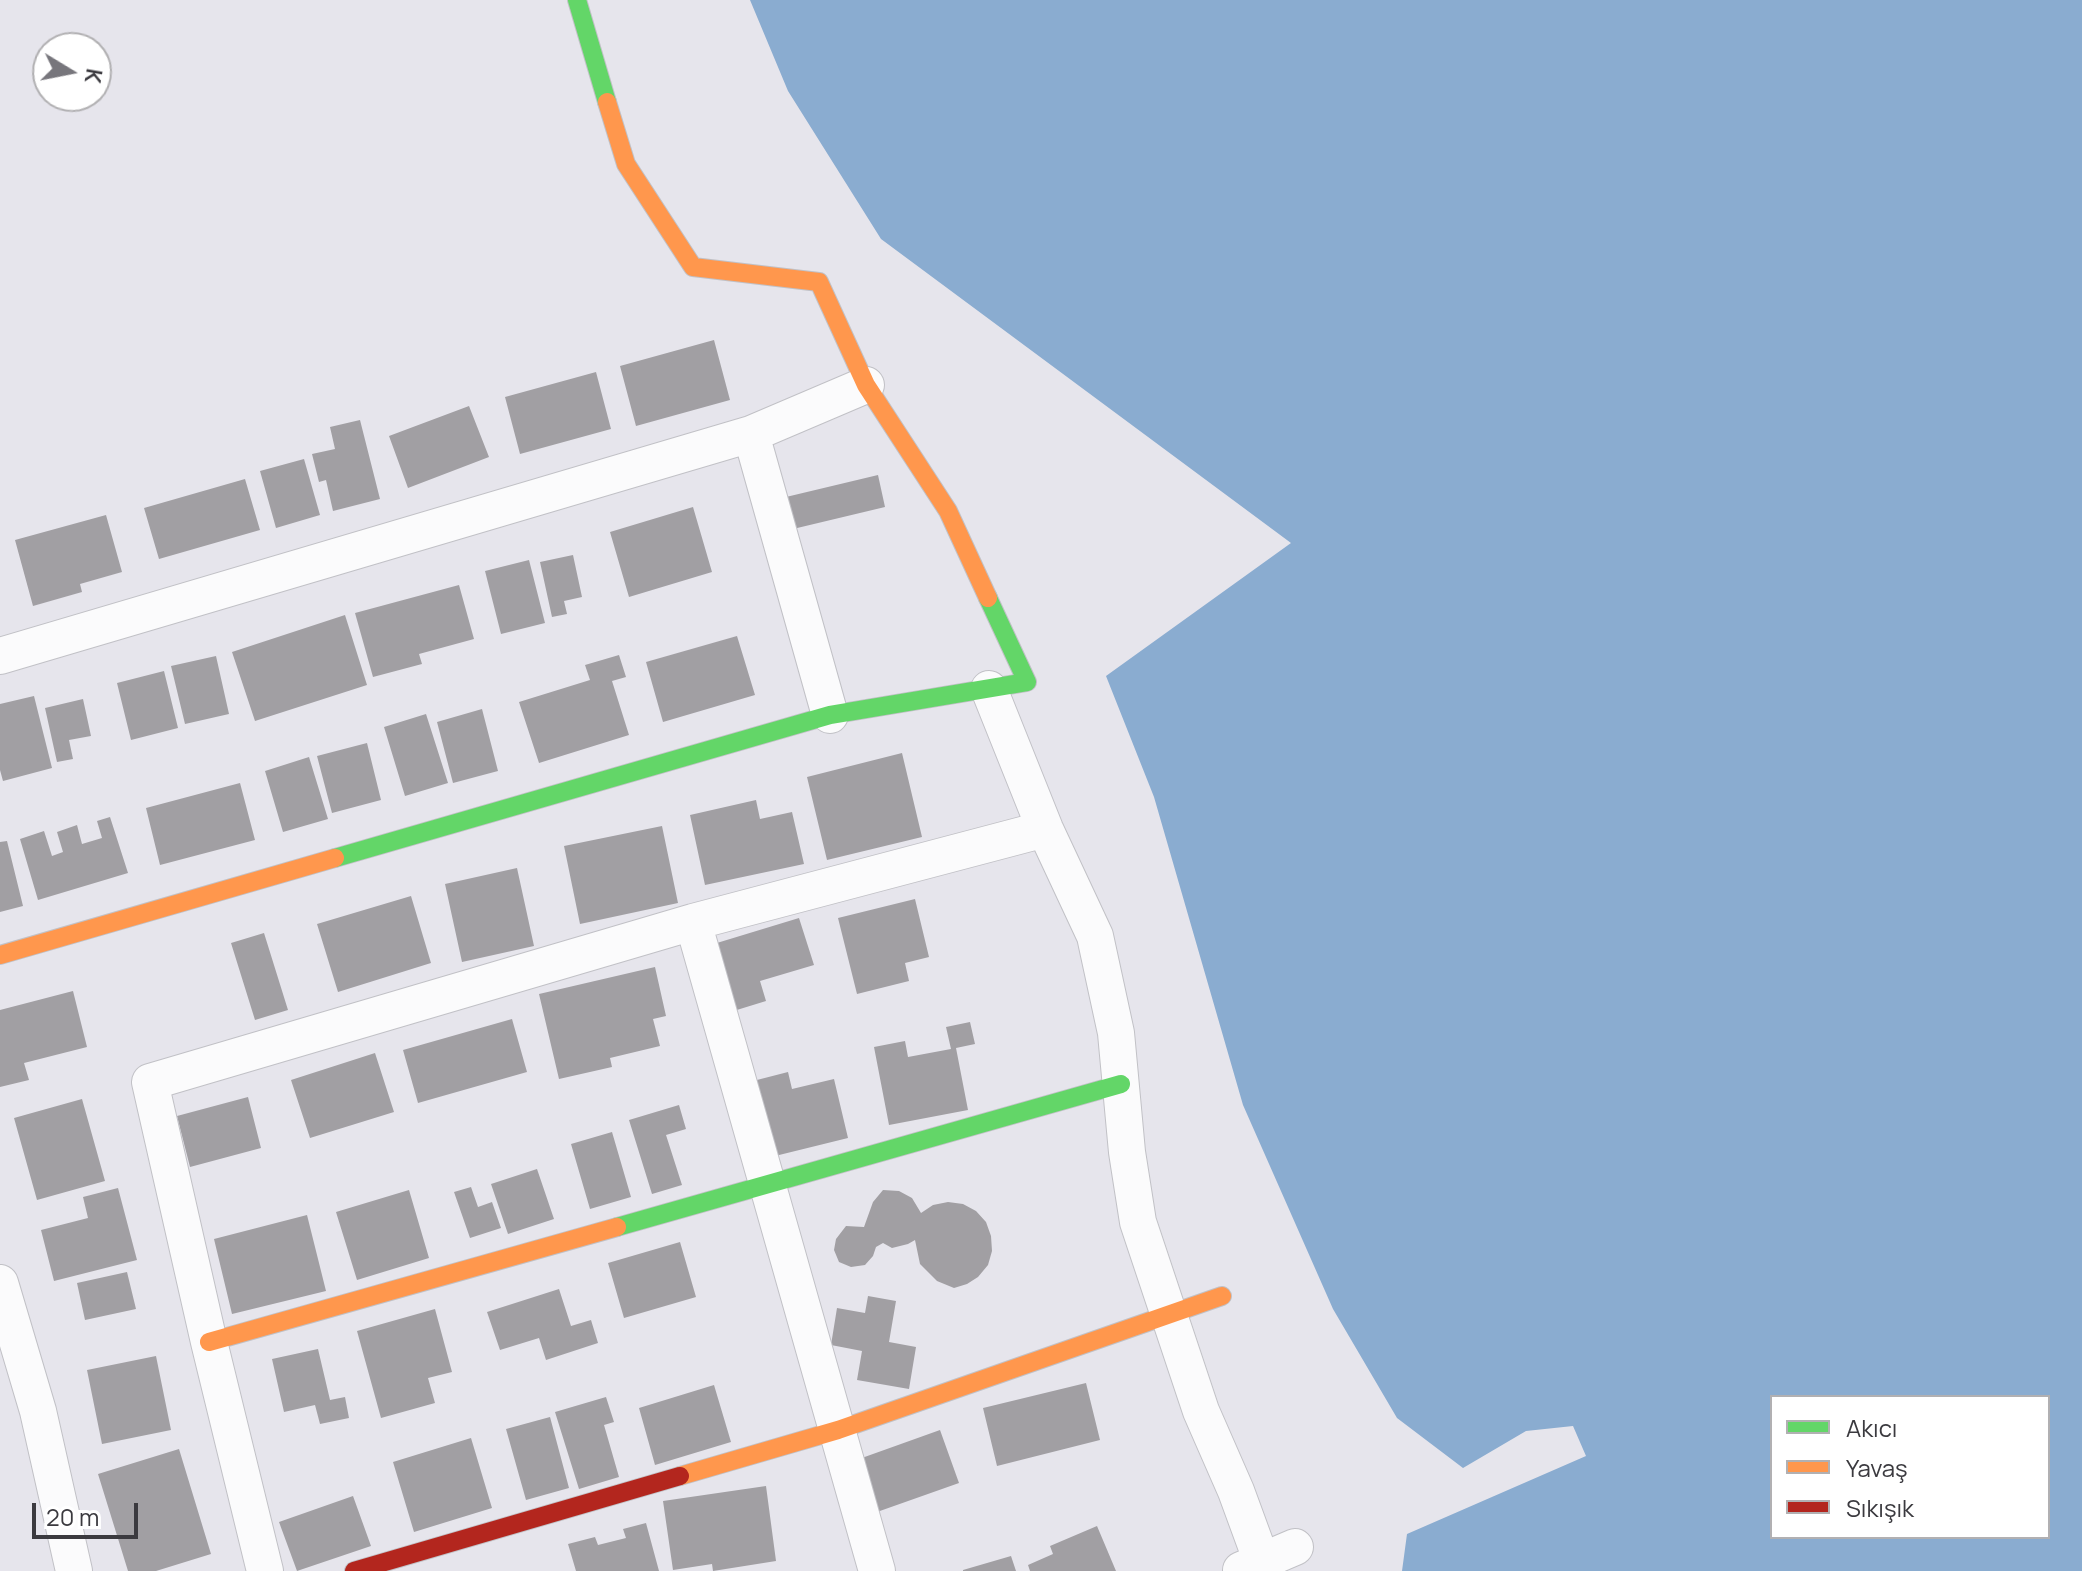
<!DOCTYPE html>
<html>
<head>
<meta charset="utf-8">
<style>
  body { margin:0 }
  #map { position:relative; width:2082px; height:1571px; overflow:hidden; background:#e6e5ec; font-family:Manrope,sans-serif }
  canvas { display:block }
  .legend { position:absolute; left:1770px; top:1395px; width:280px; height:144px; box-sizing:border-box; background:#fff; border:2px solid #b1b0b2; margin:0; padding:10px 14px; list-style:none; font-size:24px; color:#3b3a3f }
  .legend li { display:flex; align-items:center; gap:16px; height:40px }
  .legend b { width:40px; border:2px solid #b1b0b2 }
  .north { position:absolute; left:32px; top:32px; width:80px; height:80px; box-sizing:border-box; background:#fff; border:2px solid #b1b0b2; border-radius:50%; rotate:100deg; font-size:22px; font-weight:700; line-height:32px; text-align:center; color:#3b3a3f }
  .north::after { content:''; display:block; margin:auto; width:28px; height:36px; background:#77767c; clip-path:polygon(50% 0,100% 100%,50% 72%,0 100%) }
  .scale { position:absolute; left:32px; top:1503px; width:106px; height:36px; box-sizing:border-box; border:4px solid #3b3a3f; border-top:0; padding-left:10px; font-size:24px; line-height:28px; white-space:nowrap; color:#3b3a3f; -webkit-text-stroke:6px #fff; paint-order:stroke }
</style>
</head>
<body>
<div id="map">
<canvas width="2082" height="1571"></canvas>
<ul class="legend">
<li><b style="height:10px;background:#63d668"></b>Akıcı</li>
<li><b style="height:10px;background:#ff974d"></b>Yavaş</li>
<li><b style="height:10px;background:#b3261e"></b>Sıkışık</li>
</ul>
<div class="north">K</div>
<div class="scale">20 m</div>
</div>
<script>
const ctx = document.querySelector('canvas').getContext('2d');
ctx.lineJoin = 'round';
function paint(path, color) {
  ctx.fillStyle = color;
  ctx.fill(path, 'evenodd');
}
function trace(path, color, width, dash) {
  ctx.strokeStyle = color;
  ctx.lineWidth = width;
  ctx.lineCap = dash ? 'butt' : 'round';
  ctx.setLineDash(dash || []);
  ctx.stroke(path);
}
paint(new Path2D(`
  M 750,0 L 2082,0 L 2082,1571 L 1402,1571 L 1407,1534 L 1586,1456 L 1573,1426 L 1526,1431 L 1463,1468 L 1397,1418 L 1333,1309 L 1243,1105 L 1154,797 L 1106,676 L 1291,543 L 881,239 L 788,91 ZM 1772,1397 L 2048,1397 L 2048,1537 L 1772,1537 Z`), '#8aacd0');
paint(new Path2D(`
  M 714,340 L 730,400 L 636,426 L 620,366 Z
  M 596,372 L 611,429 L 520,454 L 505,397 Z
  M 469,406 L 489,457 L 408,488 L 389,436 Z
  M 360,420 L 380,499 L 333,511 L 326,480 L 319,482 L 312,454 L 335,449 L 330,427 Z
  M 304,459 L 320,515 L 276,528 L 260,471 Z
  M 878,475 L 885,507 L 793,529 L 786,497 Z
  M 245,479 L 260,530 L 159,559 L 144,508 Z
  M 693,507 L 712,572 L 629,597 L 610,532 Z
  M 106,515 L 122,572 L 80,584 L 82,592 L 33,606 L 15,540 Z
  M 573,555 L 582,597 L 564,601 L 567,614 L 552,617 L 540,562 Z
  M 529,560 L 545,623 L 501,634 L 485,571 Z
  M 459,585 L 474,639 L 419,654 L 422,664 L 373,677 L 355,613 Z
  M 345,615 L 367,685 L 255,721 L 232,652 Z
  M 737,636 L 755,695 L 663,722 L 646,662 Z
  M 619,655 L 626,677 L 612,681 L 629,735 L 539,763 L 519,702 L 590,680 L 585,665 Z
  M 216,656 L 229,714 L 185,724 L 171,666 Z
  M 164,671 L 178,728 L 131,740 L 117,683 Z
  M 34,696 L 52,768 L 3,781 L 0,770 L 0,704 Z
  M 83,699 L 91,736 L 69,740 L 73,759 L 57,762 L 45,708 Z
  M 482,709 L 498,771 L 453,783 L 437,722 Z
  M 426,714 L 448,783 L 405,796 L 384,727 Z
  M 367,743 L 381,800 L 332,813 L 317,756 Z
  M 902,753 L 922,837 L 827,860 L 807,777 Z
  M 309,757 L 328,819 L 283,832 L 265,771 Z
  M 240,783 L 255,840 L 160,865 L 146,808 Z
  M 756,800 L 760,819 L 792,812 L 804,864 L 705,885 L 690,815 Z
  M 110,817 L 128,873 L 38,900 L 20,839 L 44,831 L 52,856 L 63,852 L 57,832 L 77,825 L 82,844 L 102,838 L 97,821 Z
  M 662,826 L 678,903 L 580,924 L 564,846 Z
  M 7,841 L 23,906 L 0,912 L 0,842 Z
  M 517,868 L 534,946 L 462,962 L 445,884 Z
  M 411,896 L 431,963 L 338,992 L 317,924 Z
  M 915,899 L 929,957 L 905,963 L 909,981 L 857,994 L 838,918 Z
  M 799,918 L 814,965 L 760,981 L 766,1001 L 727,1013 L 707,946 Z
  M 264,933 L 288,1010 L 255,1020 L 231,943 Z
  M 655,967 L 666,1016 L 653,1019 L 660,1046 L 610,1058 L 612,1067 L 559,1079 L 539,994 Z
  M 73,991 L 87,1047 L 24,1063 L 29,1080 L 0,1087 L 0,1010 Z
  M 512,1019 L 527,1072 L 418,1103 L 403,1050 Z
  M 970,1022 L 975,1044 L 956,1048 L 968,1110 L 889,1125 L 874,1047 L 905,1041 L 908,1057 L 951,1049 L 946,1027 Z
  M 375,1053 L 394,1112 L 310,1138 L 291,1080 Z
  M 788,1072 L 792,1089 L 834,1079 L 848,1138 L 771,1157 L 753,1081 Z
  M 248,1097 L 261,1148 L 190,1167 L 177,1116 Z
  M 82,1099 L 105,1181 L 37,1200 L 14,1118 Z
  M 679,1105 L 686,1129 L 666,1135 L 682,1185 L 652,1194 L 629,1120 Z
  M 612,1132 L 631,1197 L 590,1209 L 571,1144 Z
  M 537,1169 L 554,1219 L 508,1234 L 491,1184 Z
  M 471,1187 L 478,1207 L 492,1202 L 501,1228 L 470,1238 L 454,1192 Z
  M 118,1188 L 137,1260 L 54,1281 L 41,1230 L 88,1218 L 83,1197 Z
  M 409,1190 L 429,1258 L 357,1280 L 336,1212 Z
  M 883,1190 L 899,1191 L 912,1198 L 921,1213 L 933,1205 L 948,1202 L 963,1204 L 976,1211 L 986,1222 L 991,1236 L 992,1251 L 988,1265 L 978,1277 L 967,1284 L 954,1288 L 937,1281 L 920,1264 L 915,1240 L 908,1244 L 892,1248 L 883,1243 L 876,1247 L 873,1256 L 865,1265 L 851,1267 L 839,1262 L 834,1250 L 836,1239 L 846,1226 L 864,1227 L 873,1202 Z
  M 307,1215 L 326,1291 L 232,1314 L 214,1239 Z
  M 680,1242 L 696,1297 L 624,1318 L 608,1263 Z
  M 127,1272 L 136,1309 L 85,1320 L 77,1283 Z
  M 559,1289 L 571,1326 L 591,1320 L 598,1343 L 546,1360 L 539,1338 L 500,1350 L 487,1312 Z
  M 868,1296 L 896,1301 L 889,1342 L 916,1347 L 909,1389 L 857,1380 L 862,1351 L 831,1345 L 837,1308 L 865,1313 Z
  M 435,1309 L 452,1372 L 428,1378 L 435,1403 L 381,1418 L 357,1331 Z
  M 318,1349 L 330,1400 L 345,1397 L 349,1418 L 320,1424 L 315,1405 L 284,1412 L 272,1359 Z
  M 156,1356 L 171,1430 L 102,1444 L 87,1370 Z
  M 1086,1383 L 1100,1440 L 997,1466 L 983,1408 Z
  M 714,1385 L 731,1442 L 655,1465 L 639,1408 Z
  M 606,1397 L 614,1422 L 604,1425 L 619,1477 L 579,1489 L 555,1412 Z
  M 550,1417 L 569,1488 L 526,1500 L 506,1429 Z
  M 940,1430 L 959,1483 L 877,1512 L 859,1459 Z
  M 471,1438 L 492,1508 L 414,1532 L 393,1462 Z
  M 179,1449 L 211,1554 L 156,1571 L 128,1571 L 98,1474 Z
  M 766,1486 L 776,1561 L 713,1571 L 712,1564 L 673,1570 L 663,1501 Z
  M 353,1496 L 371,1546 L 297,1571 L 279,1522 Z
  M 646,1523 L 659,1571 L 576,1571 L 568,1544 L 595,1537 L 598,1545 L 626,1538 L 623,1529 Z
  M 1097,1526 L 1116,1571 L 1030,1571 L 1028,1565 L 1053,1554 L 1050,1546 Z
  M 1011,1556 L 1016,1571 L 963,1571 L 963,1570 Z`), '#a19fa3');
const street = new Path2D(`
  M 751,434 L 830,715
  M 0,656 L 751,434 L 866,385
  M 989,689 L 1045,829 L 1095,936 L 1116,1033 L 1127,1152 L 1138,1222 L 1201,1411 L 1236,1491 L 1262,1562
  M 693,922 L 877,1571
  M 0,1283 L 38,1411 L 74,1571
  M 1241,1570 L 1295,1547
  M 265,1571 L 209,1342 L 150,1082 L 693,922 L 1045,829`);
const fast = new Path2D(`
  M 577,0 L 607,102
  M 335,858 L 830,715 L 1027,682 L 988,598
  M 617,1227 L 1121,1084`);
const slow = new Path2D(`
  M 607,102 L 626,164 L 693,267 L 819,282 L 866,385 L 948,511 L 988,598
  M 0,955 L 335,858
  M 209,1342 L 617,1227
  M 680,1476 L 838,1430 L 1222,1296`);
const jam = new Path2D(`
  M 354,1571 L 680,1476`);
trace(street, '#c1c1c6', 38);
trace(fast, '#c1c1c6', 20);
trace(slow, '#c1c1c6', 20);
trace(jam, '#c1c1c6', 20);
trace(street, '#fbfbfc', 36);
trace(fast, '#63d668', 18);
trace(slow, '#ff974d', 18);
trace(jam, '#b3261e', 18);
</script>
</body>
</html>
